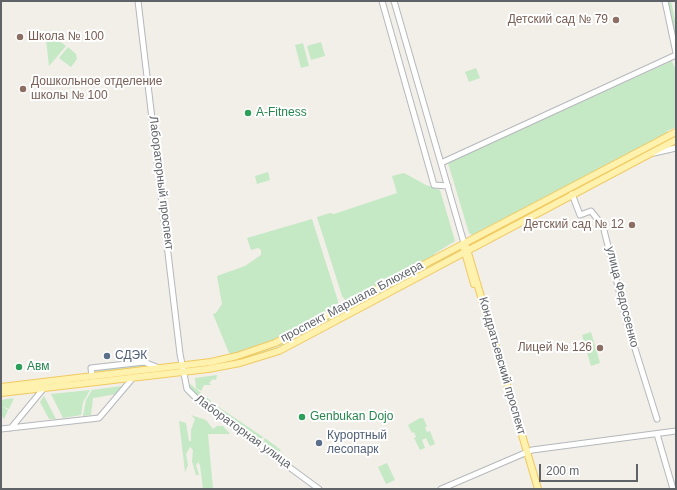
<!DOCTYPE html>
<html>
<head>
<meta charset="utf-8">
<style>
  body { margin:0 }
  #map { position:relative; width:677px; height:490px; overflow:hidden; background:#f1efe8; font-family:Helvetica,sans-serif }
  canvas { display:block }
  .frame { position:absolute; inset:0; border:2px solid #5f6368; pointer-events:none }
  .scale { position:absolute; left:539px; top:464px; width:99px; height:18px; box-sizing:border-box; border:2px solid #5f6368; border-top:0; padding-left:5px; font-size:12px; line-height:14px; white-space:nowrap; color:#5f6368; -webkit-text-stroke:3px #fff; paint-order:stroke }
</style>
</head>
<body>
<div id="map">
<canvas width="677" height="490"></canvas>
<div class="frame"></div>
<div class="scale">200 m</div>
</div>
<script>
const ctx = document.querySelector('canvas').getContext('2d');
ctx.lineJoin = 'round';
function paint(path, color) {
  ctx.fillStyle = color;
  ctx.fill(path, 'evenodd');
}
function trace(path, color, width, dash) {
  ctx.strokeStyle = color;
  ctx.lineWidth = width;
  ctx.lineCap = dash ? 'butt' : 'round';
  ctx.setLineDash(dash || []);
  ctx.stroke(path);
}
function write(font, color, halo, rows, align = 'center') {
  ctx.font = font + ' Helvetica,sans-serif';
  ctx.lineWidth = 4;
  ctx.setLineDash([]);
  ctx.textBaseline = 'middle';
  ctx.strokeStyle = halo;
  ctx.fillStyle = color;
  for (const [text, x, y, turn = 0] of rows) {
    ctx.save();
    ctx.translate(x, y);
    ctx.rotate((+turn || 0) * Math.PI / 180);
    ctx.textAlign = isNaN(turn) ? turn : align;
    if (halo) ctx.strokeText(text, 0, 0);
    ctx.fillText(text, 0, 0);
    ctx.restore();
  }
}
paint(new Path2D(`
  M 667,1 L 671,1 L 676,25 L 676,45 Z
  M 45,30 L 66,46 L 49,66 Z
  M 321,42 L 325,56 L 311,60 L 307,46 Z
  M 303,43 L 309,66 L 301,68 L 295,45 Z
  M 68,47 L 76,54 L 77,59 L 71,67 L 59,58 Z
  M 672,61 L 676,71 L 676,127 L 667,131 L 668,133 L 472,235 L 469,233 L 448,163 Z
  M 476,68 L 480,78 L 469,82 L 465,72 Z
  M 676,135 L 676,137 L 474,242 L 474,241 Z
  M 268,172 L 270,180 L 257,184 L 255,176 Z
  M 404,173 L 426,185 L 440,190 L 455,241 L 434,254 L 435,255 L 346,301 L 342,296 L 317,217 L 330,213 L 334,214 L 397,193 L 392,176 Z
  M 312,219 L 338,301 L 338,305 L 331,309 L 331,311 L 284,337 L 233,354 L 229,353 L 213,314 L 216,313 L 222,304 L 217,276 L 245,266 L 261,255 L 261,250 L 258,248 L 251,250 L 247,238 Z
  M 459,250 L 459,252 L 282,345 L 248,358 L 224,364 L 186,369 L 187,368 L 247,356 L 281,343 Z
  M 591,332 L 600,363 L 591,366 L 582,335 Z
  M 144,364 L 148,367 L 93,372 L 94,369 Z
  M 217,375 L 216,380 L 213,379 L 209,383 L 211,385 L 204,385 L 201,391 L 196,388 L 195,378 Z
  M 190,384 L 211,401 L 210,404 L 194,393 L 189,386 Z
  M 122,386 L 117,394 L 93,398 L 91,415 L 83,416 L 86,400 L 92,390 Z
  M 90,390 L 83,402 L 81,415 L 63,418 L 51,394 Z
  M 44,396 L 56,419 L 49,419 L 40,402 Z
  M 14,398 L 9,409 L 2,406 L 8,410 L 4,419 L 1,415 L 1,400 Z
  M 217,406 L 263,437 L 260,441 L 220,413 Z
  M 191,415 L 206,420 L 213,429 L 217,426 L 223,426 L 230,434 L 208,434 L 213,489 L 203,489 L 200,465 L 198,462 L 196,465 L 199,475 L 196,475 L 192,461 L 193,450 L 190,447 L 186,454 L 188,465 L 185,472 L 179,421 L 186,423 L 189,441 L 191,441 L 191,430 L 195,419 Z
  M 420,418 L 423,418 L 427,426 L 425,428 L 427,432 L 430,431 L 435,444 L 430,446 L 426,438 L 422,440 L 425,448 L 420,450 L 414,438 L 416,437 L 414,432 L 412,433 L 408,425 Z
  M 265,438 L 281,450 L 275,455 L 261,444 Z
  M 387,463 L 395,480 L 386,484 L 378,467 Z`), '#c5e8c5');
const minor = new Path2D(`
  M 138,1 L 180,354 L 187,389 L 199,401 L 319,489
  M 382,1 L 434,185 L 448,186
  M 394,1 L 464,243
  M 665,1 L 676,53
  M 654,153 L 676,148
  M 441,163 L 676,55
  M 572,194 L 580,215 L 591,211 L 603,226 L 627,323 L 657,419
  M 92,377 L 91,368 L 144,362 L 159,368
  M 11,428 L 44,388
  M 1,429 L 99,418 L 132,379
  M 657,434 L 673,489
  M 441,489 L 532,450 L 676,431`);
const major = new Path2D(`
  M 466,246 L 538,489
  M 464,249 L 474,284
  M 1,387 L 211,362 L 237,356 L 275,343 L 676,132
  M 1,393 L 208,369 L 240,363 L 279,351 L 676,140`);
trace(minor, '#b5b8bc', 7);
trace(major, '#f2c960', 8);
trace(minor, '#fff', 5);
trace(major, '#fff2af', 6);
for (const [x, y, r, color] of [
  [616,20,4,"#8d6e63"],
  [20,37,4,"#8d6e63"],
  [23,89,4,"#8d6e63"],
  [248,113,4,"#2e9e5b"],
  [632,225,4,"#8d6e63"],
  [600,348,4,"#8d6e63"],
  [107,356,4,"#5c6f8a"],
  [19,367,4,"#2e9e5b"],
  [302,417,4,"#2e9e5b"],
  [319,443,4,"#5c6f8a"]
]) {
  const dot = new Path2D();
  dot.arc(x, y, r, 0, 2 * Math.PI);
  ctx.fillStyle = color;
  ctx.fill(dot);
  trace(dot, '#fff', 1.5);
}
write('12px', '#785e54', '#fff', [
  ["Детский сад № 79",608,20],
  ["Школа № 100",28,37,"left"],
  ["Дошкольное отделение",31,82,"left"],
  ["школы № 100",31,96,"left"],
  ["Детский сад № 12",624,225],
  ["Лицей № 126",592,348]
], 'right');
write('12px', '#27864d', '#fff', [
  ["A-Fitness",256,113],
  ["Авм",27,367],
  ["Genbukan Dojo",310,417]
], 'left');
write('12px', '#5f6368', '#fff', [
  ["Лабораторный проспект",161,183,83],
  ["улица Федосеенко",622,297,76],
  ["проспект Маршала Блюхера",352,302,-28],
  ["Кондратьевский проспект",502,366,74],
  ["Лабораторная улица",243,432,36]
]);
write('12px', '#4e5e75', '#fff', [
  ["СДЭК",115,356],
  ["Курортный",327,436],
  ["лесопарк",327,450]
], 'left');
</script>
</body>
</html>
